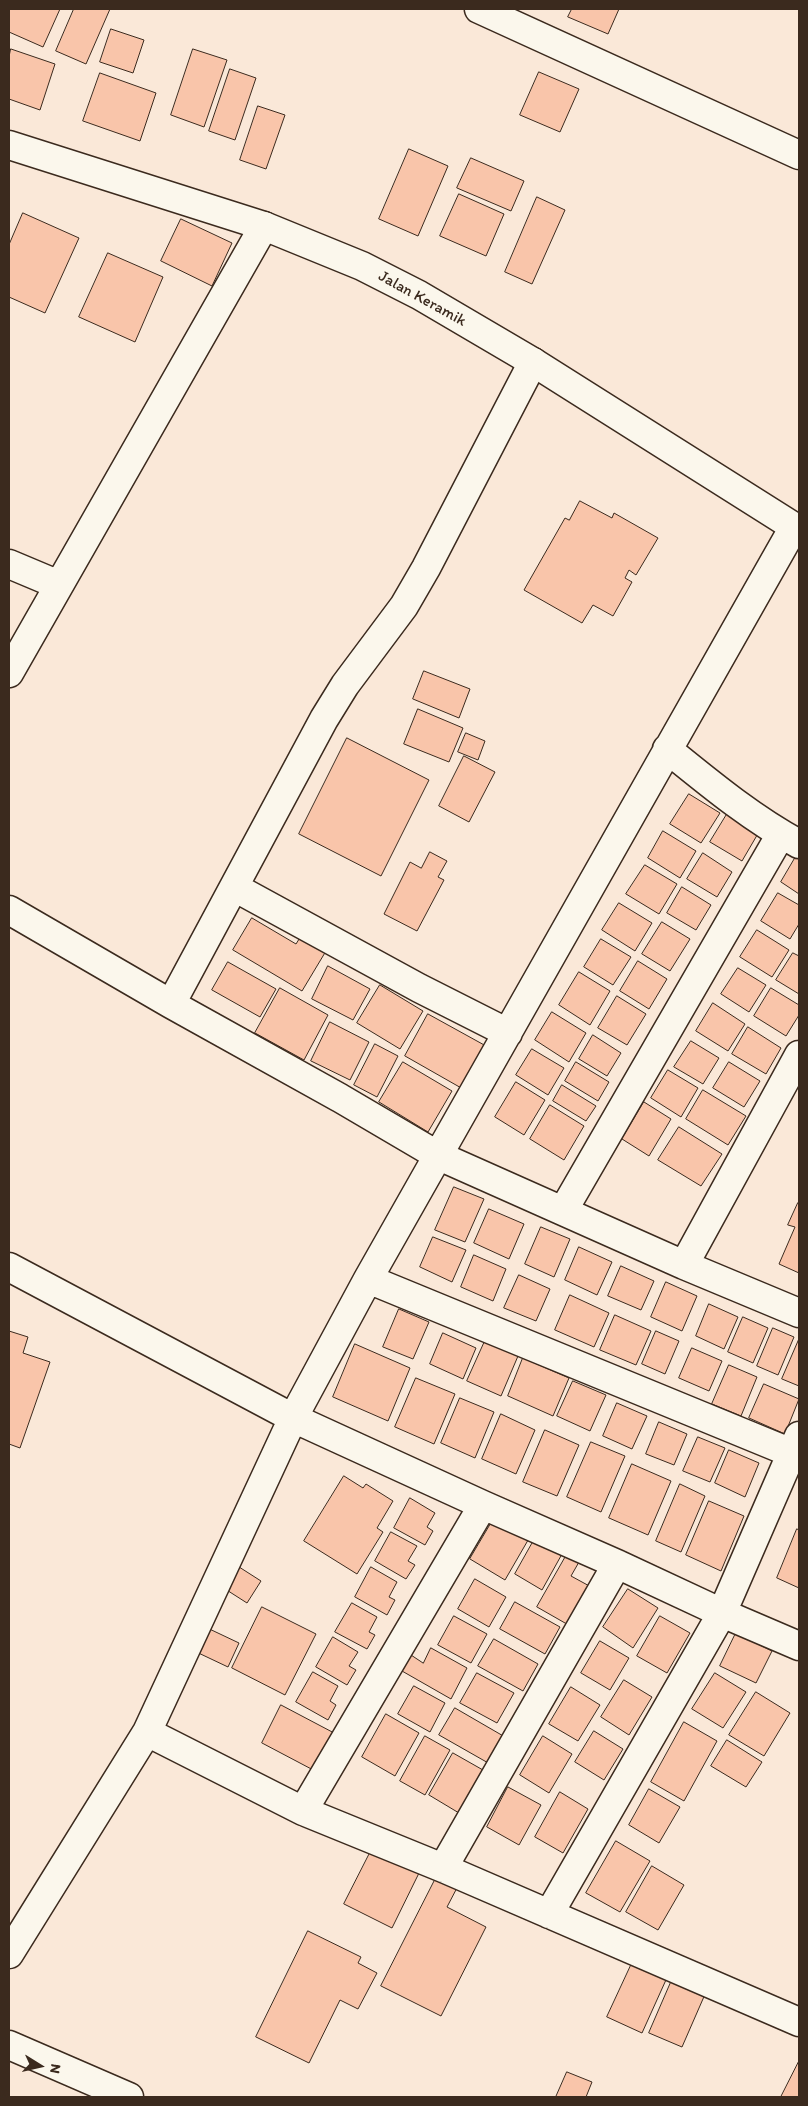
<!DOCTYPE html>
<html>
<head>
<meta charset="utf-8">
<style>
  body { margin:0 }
  #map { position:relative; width:808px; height:2106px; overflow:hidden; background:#fae8d8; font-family:Itim,sans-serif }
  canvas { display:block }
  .frame { position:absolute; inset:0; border:10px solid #3b2a1e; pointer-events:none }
  .north { position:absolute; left:15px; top:2041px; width:50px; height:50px; -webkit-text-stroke:4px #fbf7ec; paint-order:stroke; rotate:100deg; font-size:14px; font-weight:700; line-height:20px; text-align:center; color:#3b2a1e }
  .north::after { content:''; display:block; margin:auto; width:18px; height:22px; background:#3b2a1e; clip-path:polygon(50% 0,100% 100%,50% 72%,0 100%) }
</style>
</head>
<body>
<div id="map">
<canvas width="808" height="2106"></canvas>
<div class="frame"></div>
<div class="north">N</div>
</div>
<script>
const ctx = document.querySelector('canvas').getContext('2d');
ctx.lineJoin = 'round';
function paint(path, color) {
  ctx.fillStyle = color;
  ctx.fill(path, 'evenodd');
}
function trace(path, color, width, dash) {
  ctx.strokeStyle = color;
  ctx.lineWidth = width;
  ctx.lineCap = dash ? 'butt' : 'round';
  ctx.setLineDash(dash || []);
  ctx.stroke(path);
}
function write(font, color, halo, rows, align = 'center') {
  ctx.font = font + ' Itim,sans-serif';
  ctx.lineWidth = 4.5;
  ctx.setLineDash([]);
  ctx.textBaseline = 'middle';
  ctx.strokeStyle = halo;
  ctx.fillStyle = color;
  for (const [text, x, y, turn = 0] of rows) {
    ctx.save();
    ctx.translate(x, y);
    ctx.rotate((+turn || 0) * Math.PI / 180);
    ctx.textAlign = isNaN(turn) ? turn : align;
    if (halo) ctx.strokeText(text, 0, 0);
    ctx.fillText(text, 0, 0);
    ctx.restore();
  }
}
const building = new Path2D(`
  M 9,9 L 60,9 L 43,47 L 9,32 Z
  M 74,9 L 110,9 L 86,64 L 56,51 Z
  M 572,9 L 619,9 L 608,34 L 568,17 Z
  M 111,29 L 144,40 L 133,73 L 100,62 Z
  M 11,49 L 55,64 L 40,110 L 9,99 L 9,57 Z
  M 193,49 L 227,60 L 204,127 L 171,115 Z
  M 230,69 L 256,78 L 235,140 L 209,131 Z
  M 539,72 L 579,89 L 560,132 L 520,115 Z
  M 100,73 L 156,93 L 140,141 L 83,121 Z
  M 258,106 L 285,115 L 266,169 L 240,160 Z
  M 409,149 L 448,166 L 418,236 L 379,219 Z
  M 471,158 L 524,181 L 511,211 L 457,188 Z
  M 459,194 L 504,214 L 486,256 L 440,236 Z
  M 537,197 L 565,210 L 532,284 L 505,272 Z
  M 23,213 L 79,238 L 45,313 L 9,297 L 9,245 Z
  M 181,219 L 232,243 L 212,286 L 161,261 Z
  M 108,253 L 163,277 L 135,342 L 79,317 Z
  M 580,501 L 612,518 L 614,513 L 658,538 L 636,575 L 629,570 L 625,578 L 632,582 L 613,616 L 593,605 L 582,623 L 524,590 L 565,518 L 569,520 Z
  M 424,671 L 470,689 L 459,718 L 413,699 Z
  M 418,709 L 463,728 L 449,762 L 404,744 Z
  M 466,733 L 485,741 L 478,760 L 458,752 Z
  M 347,738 L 429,780 L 381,876 L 299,834 Z
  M 464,756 L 495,772 L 469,822 L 439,806 Z
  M 689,794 L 720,813 L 701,843 L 670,824 Z
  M 732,806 L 763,825 L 742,861 L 710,842 Z
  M 663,831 L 696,851 L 680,878 L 648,858 Z
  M 799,851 L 799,894 L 781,882 Z
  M 430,852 L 447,861 L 438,877 L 444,880 L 417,931 L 384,914 L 410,862 L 421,868 Z
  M 703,853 L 732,872 L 717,897 L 687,879 Z
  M 645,865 L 677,884 L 659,914 L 626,894 Z
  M 682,887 L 711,905 L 696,930 L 667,913 Z
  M 778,893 L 799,905 L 799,924 L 790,939 L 761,921 Z
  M 619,903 L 652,923 L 635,951 L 602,930 Z
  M 252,918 L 296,944 L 301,936 L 326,951 L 302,991 L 233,950 Z
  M 662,922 L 690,939 L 670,971 L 642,954 Z
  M 757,930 L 789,950 L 772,977 L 740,957 Z
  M 601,939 L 631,957 L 613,985 L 584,967 Z
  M 793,953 L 799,956 L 799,994 L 776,980 Z
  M 638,961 L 667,979 L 649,1009 L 620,991 Z
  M 228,962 L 276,989 L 260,1017 L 212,990 Z
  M 328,966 L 370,989 L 353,1020 L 312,999 Z
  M 738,968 L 766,985 L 749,1012 L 721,994 Z
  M 579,972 L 610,991 L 590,1025 L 559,1005 Z
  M 380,985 L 423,1011 L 400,1049 L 357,1023 Z
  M 280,988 L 328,1015 L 304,1060 L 255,1033 Z
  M 771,988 L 799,1005 L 799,1015 L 786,1036 L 754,1016 Z
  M 617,996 L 646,1014 L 627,1045 L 598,1028 Z
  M 713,1003 L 745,1024 L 728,1051 L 696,1031 Z
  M 552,1012 L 586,1033 L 569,1062 L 535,1040 Z
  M 428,1014 L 486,1046 L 463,1089 L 405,1056 Z
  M 330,1022 L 369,1042 L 350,1080 L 311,1061 Z
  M 748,1027 L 781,1048 L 766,1074 L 732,1054 Z
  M 593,1035 L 621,1053 L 607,1076 L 579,1059 Z
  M 691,1041 L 719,1058 L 703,1084 L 674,1067 Z
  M 375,1044 L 398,1056 L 377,1097 L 354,1085 Z
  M 532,1049 L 564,1068 L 548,1095 L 516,1075 Z
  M 403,1062 L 452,1091 L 428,1132 L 379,1102 Z
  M 576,1062 L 609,1082 L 598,1101 L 565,1081 Z
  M 729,1062 L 760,1081 L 744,1107 L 713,1088 Z
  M 668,1070 L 698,1088 L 681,1117 L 651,1098 Z
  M 516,1082 L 545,1100 L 524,1135 L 495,1117 Z
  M 562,1085 L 596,1106 L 586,1121 L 553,1101 Z
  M 703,1090 L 746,1116 L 728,1145 L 686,1119 Z
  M 644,1102 L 671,1119 L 649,1156 L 622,1139 Z
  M 550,1105 L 584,1126 L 564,1160 L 530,1139 Z
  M 679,1127 L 722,1154 L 701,1186 L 658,1160 Z
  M 454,1187 L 484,1199 L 465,1242 L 435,1230 Z
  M 798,1203 L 799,1204 L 799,1273 L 779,1264 L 795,1227 L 788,1225 Z
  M 489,1209 L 524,1224 L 509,1259 L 474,1243 Z
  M 541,1227 L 570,1239 L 554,1277 L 525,1264 Z
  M 433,1237 L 466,1250 L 452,1282 L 420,1267 Z
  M 579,1247 L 612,1262 L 597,1295 L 565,1280 Z
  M 474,1255 L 506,1269 L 493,1301 L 461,1287 Z
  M 621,1266 L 654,1281 L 641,1310 L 608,1296 Z
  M 519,1275 L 550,1289 L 536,1321 L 504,1308 Z
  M 666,1282 L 697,1296 L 682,1331 L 651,1317 Z
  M 570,1295 L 609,1313 L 594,1347 L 555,1330 Z
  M 709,1304 L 738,1317 L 724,1349 L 696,1336 Z
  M 399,1309 L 429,1322 L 413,1359 L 383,1347 Z
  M 615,1315 L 651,1331 L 636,1365 L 600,1350 Z
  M 743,1317 L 768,1328 L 753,1363 L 728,1352 Z
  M 773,1328 L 794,1337 L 778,1375 L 757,1366 Z
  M 9,1331 L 28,1337 L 23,1353 L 50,1362 L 20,1448 L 9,1444 Z
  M 656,1331 L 679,1341 L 665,1374 L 642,1364 Z
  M 443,1333 L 476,1348 L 463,1379 L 430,1364 Z
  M 799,1339 L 799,1386 L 782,1379 Z
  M 485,1341 L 518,1356 L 501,1396 L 467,1381 Z
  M 355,1344 L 410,1368 L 388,1421 L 333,1397 Z
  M 692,1348 L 722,1361 L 709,1391 L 679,1378 Z
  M 523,1358 L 569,1378 L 553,1416 L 508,1396 Z
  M 729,1365 L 757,1377 L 741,1416 L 712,1404 Z
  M 416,1378 L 455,1394 L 434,1444 L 395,1427 Z
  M 573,1381 L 606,1395 L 590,1431 L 557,1416 Z
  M 764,1384 L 799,1399 L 785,1434 L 749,1418 Z
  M 460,1398 L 494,1412 L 475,1458 L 441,1443 Z
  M 617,1403 L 647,1416 L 632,1449 L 603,1436 Z
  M 501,1414 L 535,1430 L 516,1474 L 482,1459 Z
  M 659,1422 L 687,1434 L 674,1465 L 646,1454 Z
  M 545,1430 L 579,1445 L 557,1496 L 523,1482 Z
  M 698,1437 L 725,1448 L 710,1482 L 683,1471 Z
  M 591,1442 L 625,1456 L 601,1512 L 567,1497 Z
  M 729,1450 L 759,1463 L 745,1497 L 715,1483 Z
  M 632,1464 L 671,1481 L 648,1535 L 609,1518 Z
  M 344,1476 L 363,1488 L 366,1484 L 393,1501 L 377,1528 L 383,1532 L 357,1574 L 304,1541 Z
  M 680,1484 L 705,1496 L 681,1552 L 656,1541 Z
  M 410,1498 L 435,1513 L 427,1527 L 433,1531 L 425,1545 L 394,1528 Z
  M 709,1501 L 744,1516 L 721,1571 L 686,1555 Z
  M 496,1515 L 531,1535 L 505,1580 L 470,1559 Z
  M 797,1529 L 799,1530 L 799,1588 L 777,1578 Z
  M 391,1532 L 417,1546 L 408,1561 L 415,1565 L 406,1579 L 375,1561 Z
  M 538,1533 L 562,1554 L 542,1590 L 515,1574 Z
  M 570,1549 L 583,1555 L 571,1576 L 593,1588 L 572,1627 L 537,1607 Z
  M 236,1565 L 261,1581 L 247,1603 L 222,1587 Z
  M 371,1567 L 397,1582 L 389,1597 L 395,1600 L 387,1615 L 355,1597 Z
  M 475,1579 L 506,1597 L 489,1627 L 458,1609 Z
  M 628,1589 L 658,1608 L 633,1648 L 603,1627 Z
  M 515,1602 L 560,1627 L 545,1654 L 500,1629 Z
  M 352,1603 L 377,1617 L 369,1632 L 375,1635 L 367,1649 L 335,1632 Z
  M 262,1607 L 316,1634 L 285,1695 L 232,1668 Z
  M 454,1616 L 487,1634 L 471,1663 L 438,1645 Z
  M 660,1616 L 690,1633 L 667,1673 L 637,1656 Z
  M 201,1625 L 239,1643 L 228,1667 L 190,1649 Z
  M 736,1633 L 772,1651 L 756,1683 L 720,1666 Z
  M 333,1637 L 358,1652 L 349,1666 L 356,1670 L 347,1685 L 316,1667 Z
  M 494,1639 L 538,1664 L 523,1691 L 478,1666 Z
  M 600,1641 L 629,1658 L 610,1690 L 581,1673 Z
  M 431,1648 L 467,1668 L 451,1699 L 402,1671 L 411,1655 L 423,1663 Z
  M 313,1672 L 338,1686 L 330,1701 L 336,1705 L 328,1720 L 296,1702 Z
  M 477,1673 L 514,1693 L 497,1723 L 460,1703 Z
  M 715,1673 L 746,1692 L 723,1728 L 692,1709 Z
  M 624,1680 L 652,1697 L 629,1735 L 601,1717 Z
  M 414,1686 L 445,1703 L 430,1732 L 398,1714 Z
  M 571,1687 L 600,1705 L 578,1741 L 549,1724 Z
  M 756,1692 L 790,1713 L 764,1756 L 729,1735 Z
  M 281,1705 L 336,1734 L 317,1772 L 262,1743 Z
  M 455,1708 L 505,1737 L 490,1764 L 439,1735 Z
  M 386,1714 L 419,1733 L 395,1776 L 362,1757 Z
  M 684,1722 L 717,1741 L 684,1801 L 651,1782 Z
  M 594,1731 L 623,1749 L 604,1780 L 575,1762 Z
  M 425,1736 L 450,1750 L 425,1795 L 400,1781 Z
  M 543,1736 L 572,1754 L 549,1793 L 520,1775 Z
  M 727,1740 L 762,1762 L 746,1787 L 711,1766 Z
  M 453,1753 L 483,1770 L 459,1813 L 429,1795 Z
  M 508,1787 L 541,1805 L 519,1845 L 487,1827 Z
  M 649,1789 L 680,1807 L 659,1843 L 629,1825 Z
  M 560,1792 L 588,1809 L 563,1853 L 535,1837 Z
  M 616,1841 L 650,1861 L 620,1912 L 586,1893 Z
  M 373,1847 L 420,1871 L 392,1928 L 344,1904 Z
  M 652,1866 L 684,1885 L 658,1930 L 626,1912 Z
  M 438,1874 L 459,1884 L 447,1907 L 486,1927 L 441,2016 L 381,1986 Z
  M 308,1931 L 361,1957 L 358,1963 L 377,1973 L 358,2009 L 340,2000 L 309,2063 L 256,2037 Z
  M 633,1961 L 670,1971 L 642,2033 L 607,2017 Z
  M 675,1973 L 706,1992 L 682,2047 L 649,2033 Z
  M 799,2061 L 799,2097 L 781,2097 Z
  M 567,2072 L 592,2082 L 586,2097 L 556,2097 Z`);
paint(building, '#f9c5aa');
trace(building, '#3b2a1e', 1);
const street = new Path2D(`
  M 479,9 L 799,155
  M 9,564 L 59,585
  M 9,673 L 264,226
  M 667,749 C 709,783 751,818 799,844
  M 234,887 L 419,988 L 508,1033
  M 9,910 L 171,1004 L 340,1098 L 437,1155 L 684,1265 L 799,1313
  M 171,1004 L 324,719 L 345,685 L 404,606 L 426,568 L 533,362
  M 563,1211 L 781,834
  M 684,1265 L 799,1055
  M 9,1267 L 293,1418 L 483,1505 L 617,1564 L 722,1613 L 799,1646
  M 368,1279 L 799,1456
  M 147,1732 L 303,1811 L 443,1868 L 799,2022
  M 303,1811 L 483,1505
  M 443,1868 L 617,1564
  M 549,1914 L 722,1613 L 799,1436
  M 9,1954 L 147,1732 L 293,1418 L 368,1279 L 794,527
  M 9,2045 L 129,2097`);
const secondary = new Path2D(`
  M 9,145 L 264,226 L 362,266 L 419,295 L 533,362 L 799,530`);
trace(street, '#3b2a1e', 31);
trace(secondary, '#3b2a1e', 31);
trace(street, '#fbf7ec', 28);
trace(secondary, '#fbf7ec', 28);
write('16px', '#3b2a1e', '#fbf7ec', [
  ["Jalan Keramik",422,299,29]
]);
</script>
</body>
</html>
